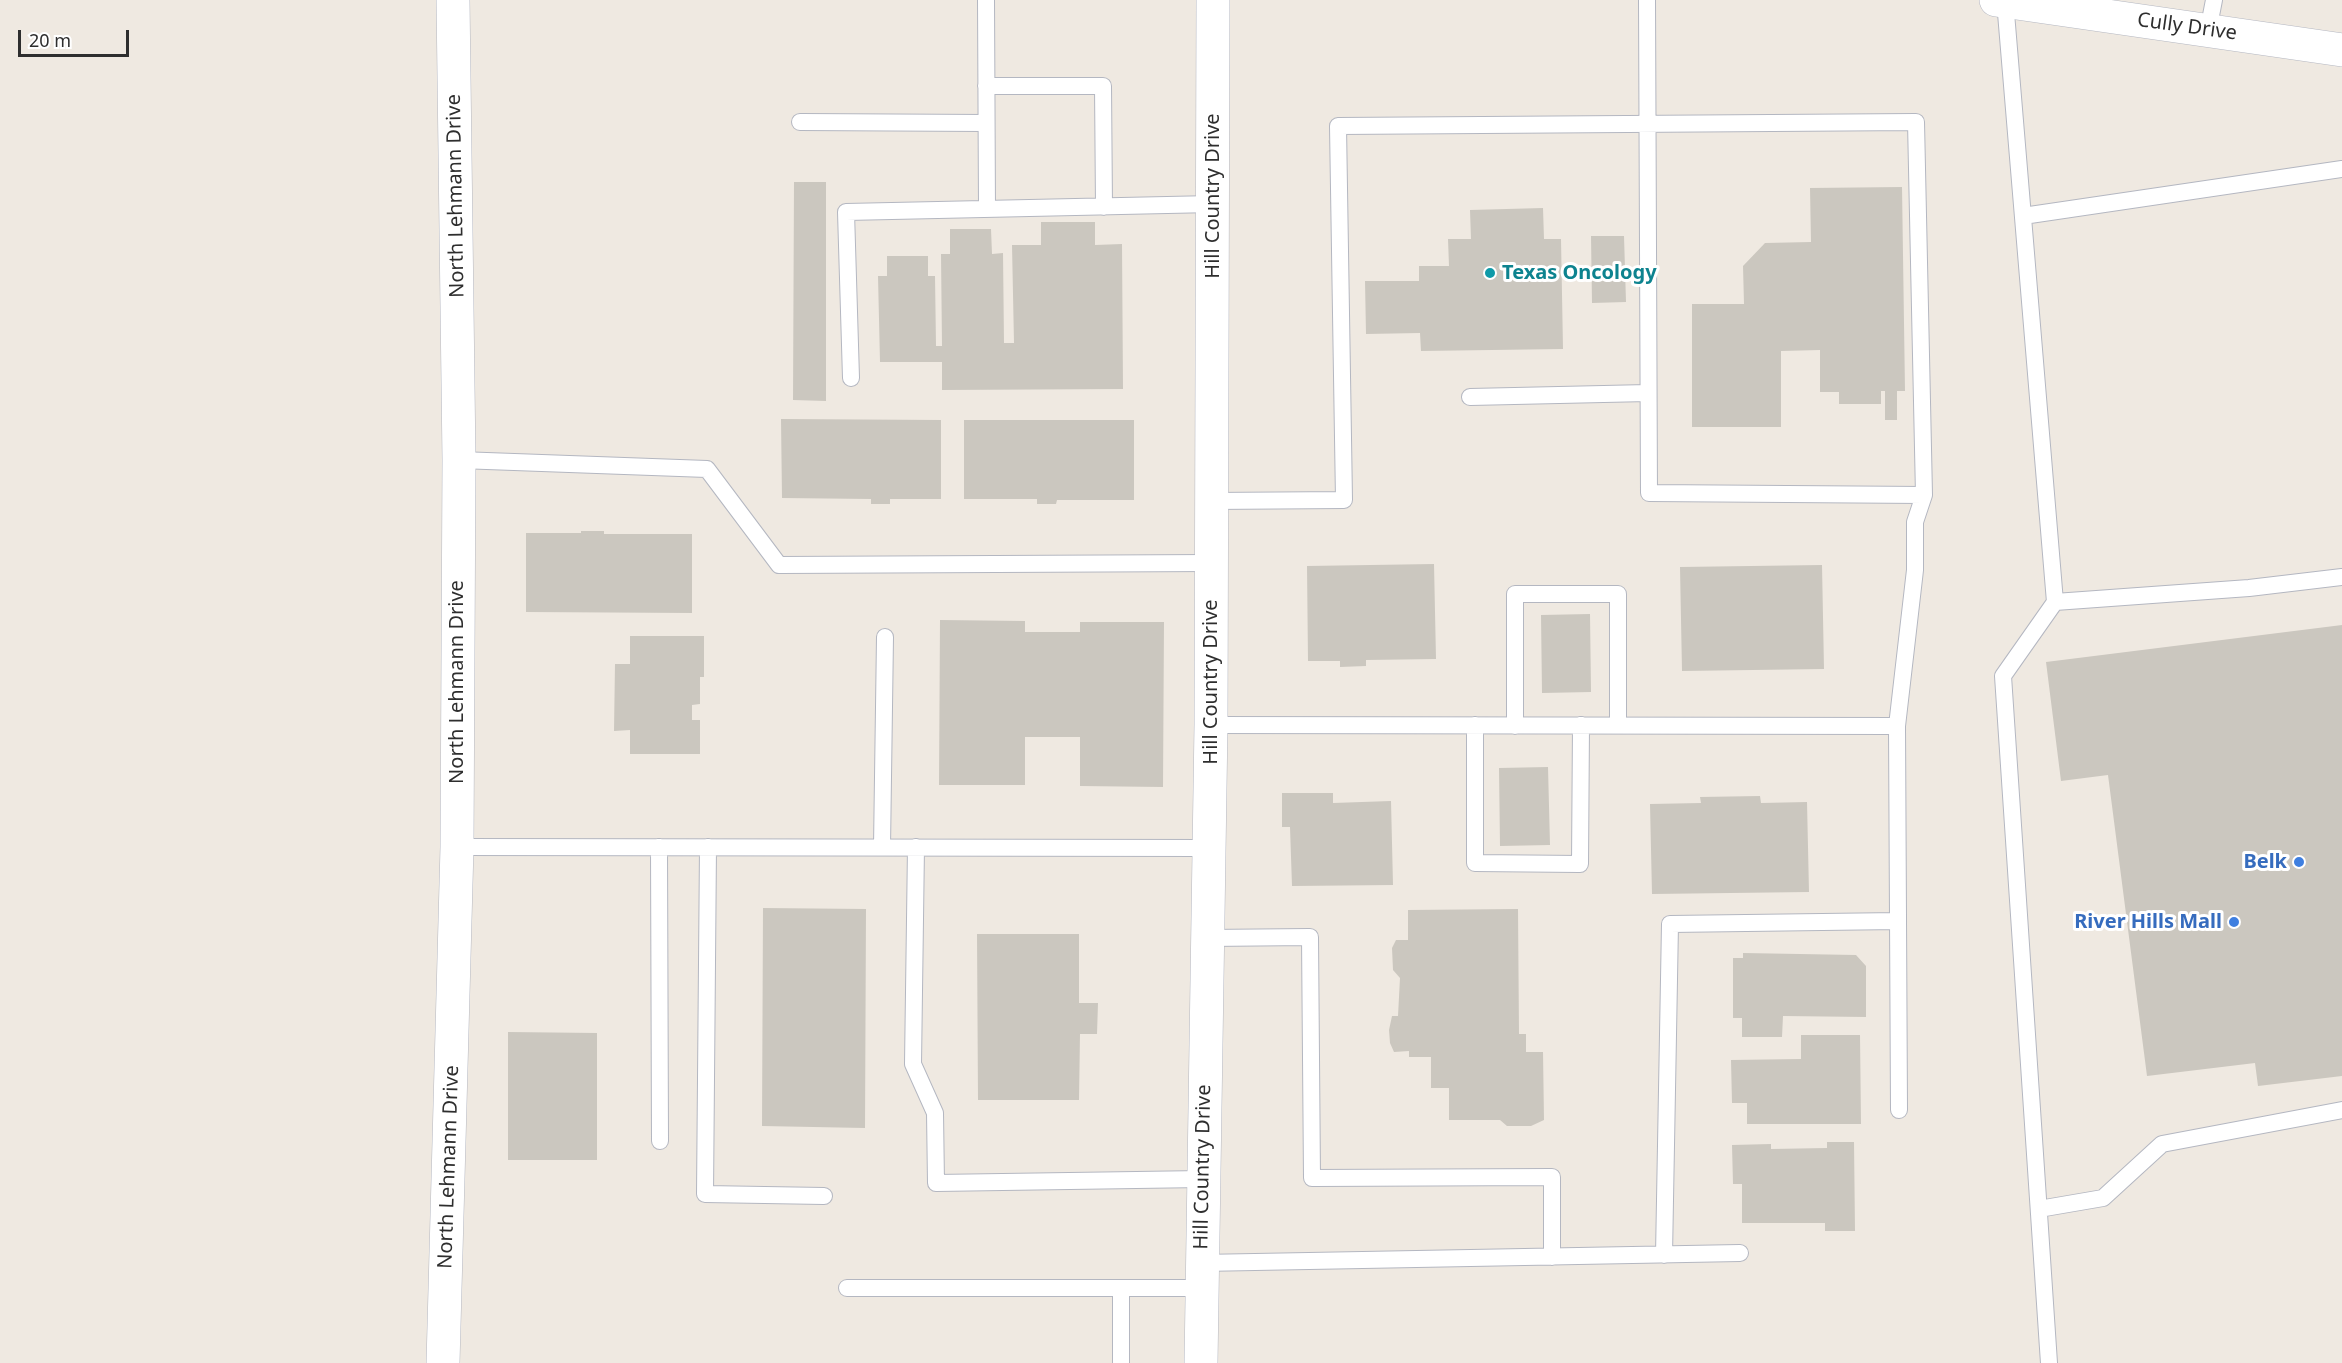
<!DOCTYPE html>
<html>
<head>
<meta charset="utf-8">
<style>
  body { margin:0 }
  #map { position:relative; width:2342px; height:1363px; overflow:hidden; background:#efe9e1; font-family:"Noto Sans",sans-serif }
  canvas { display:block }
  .scale { position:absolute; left:18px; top:30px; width:111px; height:27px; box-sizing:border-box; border:3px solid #2e2e2e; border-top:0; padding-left:8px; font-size:18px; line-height:21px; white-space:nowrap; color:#2e2e2e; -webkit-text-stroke:4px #fff; paint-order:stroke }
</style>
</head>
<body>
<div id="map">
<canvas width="2342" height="1363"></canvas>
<div class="scale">20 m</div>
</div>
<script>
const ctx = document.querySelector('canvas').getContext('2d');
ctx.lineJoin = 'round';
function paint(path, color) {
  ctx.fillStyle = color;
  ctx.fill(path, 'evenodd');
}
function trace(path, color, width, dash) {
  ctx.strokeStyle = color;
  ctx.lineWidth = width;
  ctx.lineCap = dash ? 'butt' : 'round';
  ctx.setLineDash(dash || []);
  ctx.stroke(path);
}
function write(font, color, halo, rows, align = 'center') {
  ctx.font = font + ' "Noto Sans",sans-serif';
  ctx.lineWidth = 6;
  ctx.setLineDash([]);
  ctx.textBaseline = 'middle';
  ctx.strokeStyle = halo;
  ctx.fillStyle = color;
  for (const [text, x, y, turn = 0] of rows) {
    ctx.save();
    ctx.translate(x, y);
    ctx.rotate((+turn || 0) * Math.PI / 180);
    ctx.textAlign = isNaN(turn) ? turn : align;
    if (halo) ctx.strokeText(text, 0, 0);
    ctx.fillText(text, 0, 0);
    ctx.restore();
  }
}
paint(new Path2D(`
  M 794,182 L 826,182 L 826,401 L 793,400 Z
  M 1902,187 L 1905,391 L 1897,391 L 1897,420 L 1885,420 L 1885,391 L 1881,391 L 1881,404 L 1839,404 L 1839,392 L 1820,392 L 1820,350 L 1781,351 L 1781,427 L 1692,427 L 1692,304 L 1744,304 L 1743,266 L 1765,243 L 1811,242 L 1810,188 Z
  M 1543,208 L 1544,239 L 1561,239 L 1563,349 L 1421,351 L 1420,333 L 1366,334 L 1365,281 L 1419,281 L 1419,266 L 1449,266 L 1448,239 L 1471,239 L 1470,210 Z
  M 1041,222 L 1095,222 L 1095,245 L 1122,244 L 1123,389 L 942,390 L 942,362 L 880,362 L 878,276 L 887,276 L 887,256 L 928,256 L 928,276 L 935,276 L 936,346 L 942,346 L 941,254 L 950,254 L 950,229 L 991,229 L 992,254 L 1003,253 L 1004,343 L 1014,343 L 1012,245 L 1041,245 Z
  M 1591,236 L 1624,236 L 1626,302 L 1592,303 Z
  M 781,419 L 941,420 L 941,499 L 890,499 L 890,504 L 871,504 L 871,499 L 782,498 Z
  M 964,420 L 1134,420 L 1134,500 L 1057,500 L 1056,504 L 1037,504 L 1037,499 L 964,499 Z
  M 581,531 L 604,531 L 604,534 L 692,534 L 692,613 L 526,612 L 526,533 L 581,533 Z
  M 1434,564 L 1436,659 L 1366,660 L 1366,666 L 1340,667 L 1340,661 L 1308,661 L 1307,566 Z
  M 1822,565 L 1824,669 L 1682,671 L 1680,567 Z
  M 1590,614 L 1591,692 L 1542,693 L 1541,615 Z
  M 940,620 L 1025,621 L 1025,632 L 1080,632 L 1080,622 L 1164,622 L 1163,787 L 1080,786 L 1080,737 L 1025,737 L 1025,785 L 939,785 Z
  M 2342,625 L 2342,1076 L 2258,1086 L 2255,1063 L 2147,1076 L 2108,775 L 2061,781 L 2046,662 Z
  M 630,636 L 704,636 L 704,677 L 700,677 L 700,704 L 692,705 L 692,720 L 700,720 L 700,754 L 630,754 L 630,730 L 614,731 L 615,664 L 630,664 Z
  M 1548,767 L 1550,845 L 1500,846 L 1499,768 Z
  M 1282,793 L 1333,793 L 1333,803 L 1391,801 L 1393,885 L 1292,886 L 1290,827 L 1282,827 Z
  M 1760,796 L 1761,803 L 1807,802 L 1809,892 L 1652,894 L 1650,804 L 1701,803 L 1700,797 Z
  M 763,908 L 866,909 L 865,1128 L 762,1126 Z
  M 1518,909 L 1519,1034 L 1526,1034 L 1526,1052 L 1543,1052 L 1544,1120 L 1531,1126 L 1507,1126 L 1500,1120 L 1449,1120 L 1449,1088 L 1431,1088 L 1431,1057 L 1409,1057 L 1409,1051 L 1394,1052 L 1390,1043 L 1389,1030 L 1392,1016 L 1398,1016 L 1400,978 L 1393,970 L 1392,948 L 1396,940 L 1408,940 L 1408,910 Z
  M 977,934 L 1079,934 L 1079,1003 L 1098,1003 L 1097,1034 L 1080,1034 L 1079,1100 L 978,1100 Z
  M 1743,953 L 1856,955 L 1866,966 L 1866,1017 L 1783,1016 L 1782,1037 L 1742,1037 L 1742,1018 L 1733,1018 L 1733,958 L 1743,958 Z
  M 508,1032 L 597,1033 L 597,1160 L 508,1160 Z
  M 1801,1035 L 1860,1035 L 1861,1124 L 1747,1124 L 1747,1103 L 1732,1103 L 1731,1060 L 1801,1059 Z
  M 1827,1142 L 1854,1142 L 1855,1231 L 1825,1231 L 1825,1223 L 1742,1223 L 1742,1184 L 1733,1184 L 1732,1145 L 1771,1144 L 1771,1149 L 1827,1148 Z`), '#cbc7bf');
const lane = new Path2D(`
  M 986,0 L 987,209
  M 1647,0 L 1649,493 L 1924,495
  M 2005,1 L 2055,602 L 2003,676 L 2049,1363
  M 2208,31 L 2214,0
  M 986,86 L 1103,86 L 1104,207
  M 800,122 L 986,123
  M 2023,216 L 2342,169
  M 851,378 L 846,212 L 1213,204
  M 1470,397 L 1648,393
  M 459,460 L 707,469 L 779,565 L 1212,563
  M 1211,501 L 1344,500 L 1338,126 L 1916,122 L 1924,495 L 1915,522 L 1915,570 L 1897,726 L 1899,1110
  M 2055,602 L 2249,588 L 2342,577
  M 1211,725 L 1897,726
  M 1475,725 L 1475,863 L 1580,864 L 1581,725
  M 1515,726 L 1515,594 L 1618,594 L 1618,725
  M 457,847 L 1209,848
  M 659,847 L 660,1141
  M 708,847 L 705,1194 L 824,1196
  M 882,847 L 885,637
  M 916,847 L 913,1064 L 935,1113 L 936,1183 L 1203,1179
  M 1207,938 L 1310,937 L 1312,1178 L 1552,1177 L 1552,1257
  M 2039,1209 L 2103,1198 L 2162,1144 L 2342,1110
  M 1664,1255 L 1670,924 L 1898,921
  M 1201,1263 L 1740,1253
  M 847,1288 L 1201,1288
  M 1121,1363 L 1121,1288`);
const street = new Path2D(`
  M 1996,0 L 2342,50
  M 443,1363 L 457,847 L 459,460 L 453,0
  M 1201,1363 L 1211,725 L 1213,0`);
trace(lane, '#b4b7c1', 18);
trace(street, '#b4b7c1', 34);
trace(lane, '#fff', 16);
trace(street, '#fff', 33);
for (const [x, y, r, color] of [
  [1490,273,6,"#0f9aa8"],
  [2299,862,6,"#3f7fe0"],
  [2234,922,6,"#3f7fe0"]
]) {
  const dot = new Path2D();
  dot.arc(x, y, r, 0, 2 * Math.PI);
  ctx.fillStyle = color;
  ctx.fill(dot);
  trace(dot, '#fff', 2);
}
write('20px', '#2e2e2e', '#fff', [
  ["Cully Drive",2187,27,8],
  ["North Lehmann Drive",456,196,-91],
  ["Hill Country Drive",1213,196,-90],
  ["North Lehmann Drive",457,682,-90],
  ["Hill Country Drive",1211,682,-90],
  ["North Lehmann Drive",449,1167,-88],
  ["Hill Country Drive",1203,1167,-89]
]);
write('bold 20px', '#0d838f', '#fff', [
  ["Texas Oncology",1502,273]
], 'left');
write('bold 20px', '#366cbe', '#fff', [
  ["Belk",2287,862],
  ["River Hills Mall",2222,922]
], 'right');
</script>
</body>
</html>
